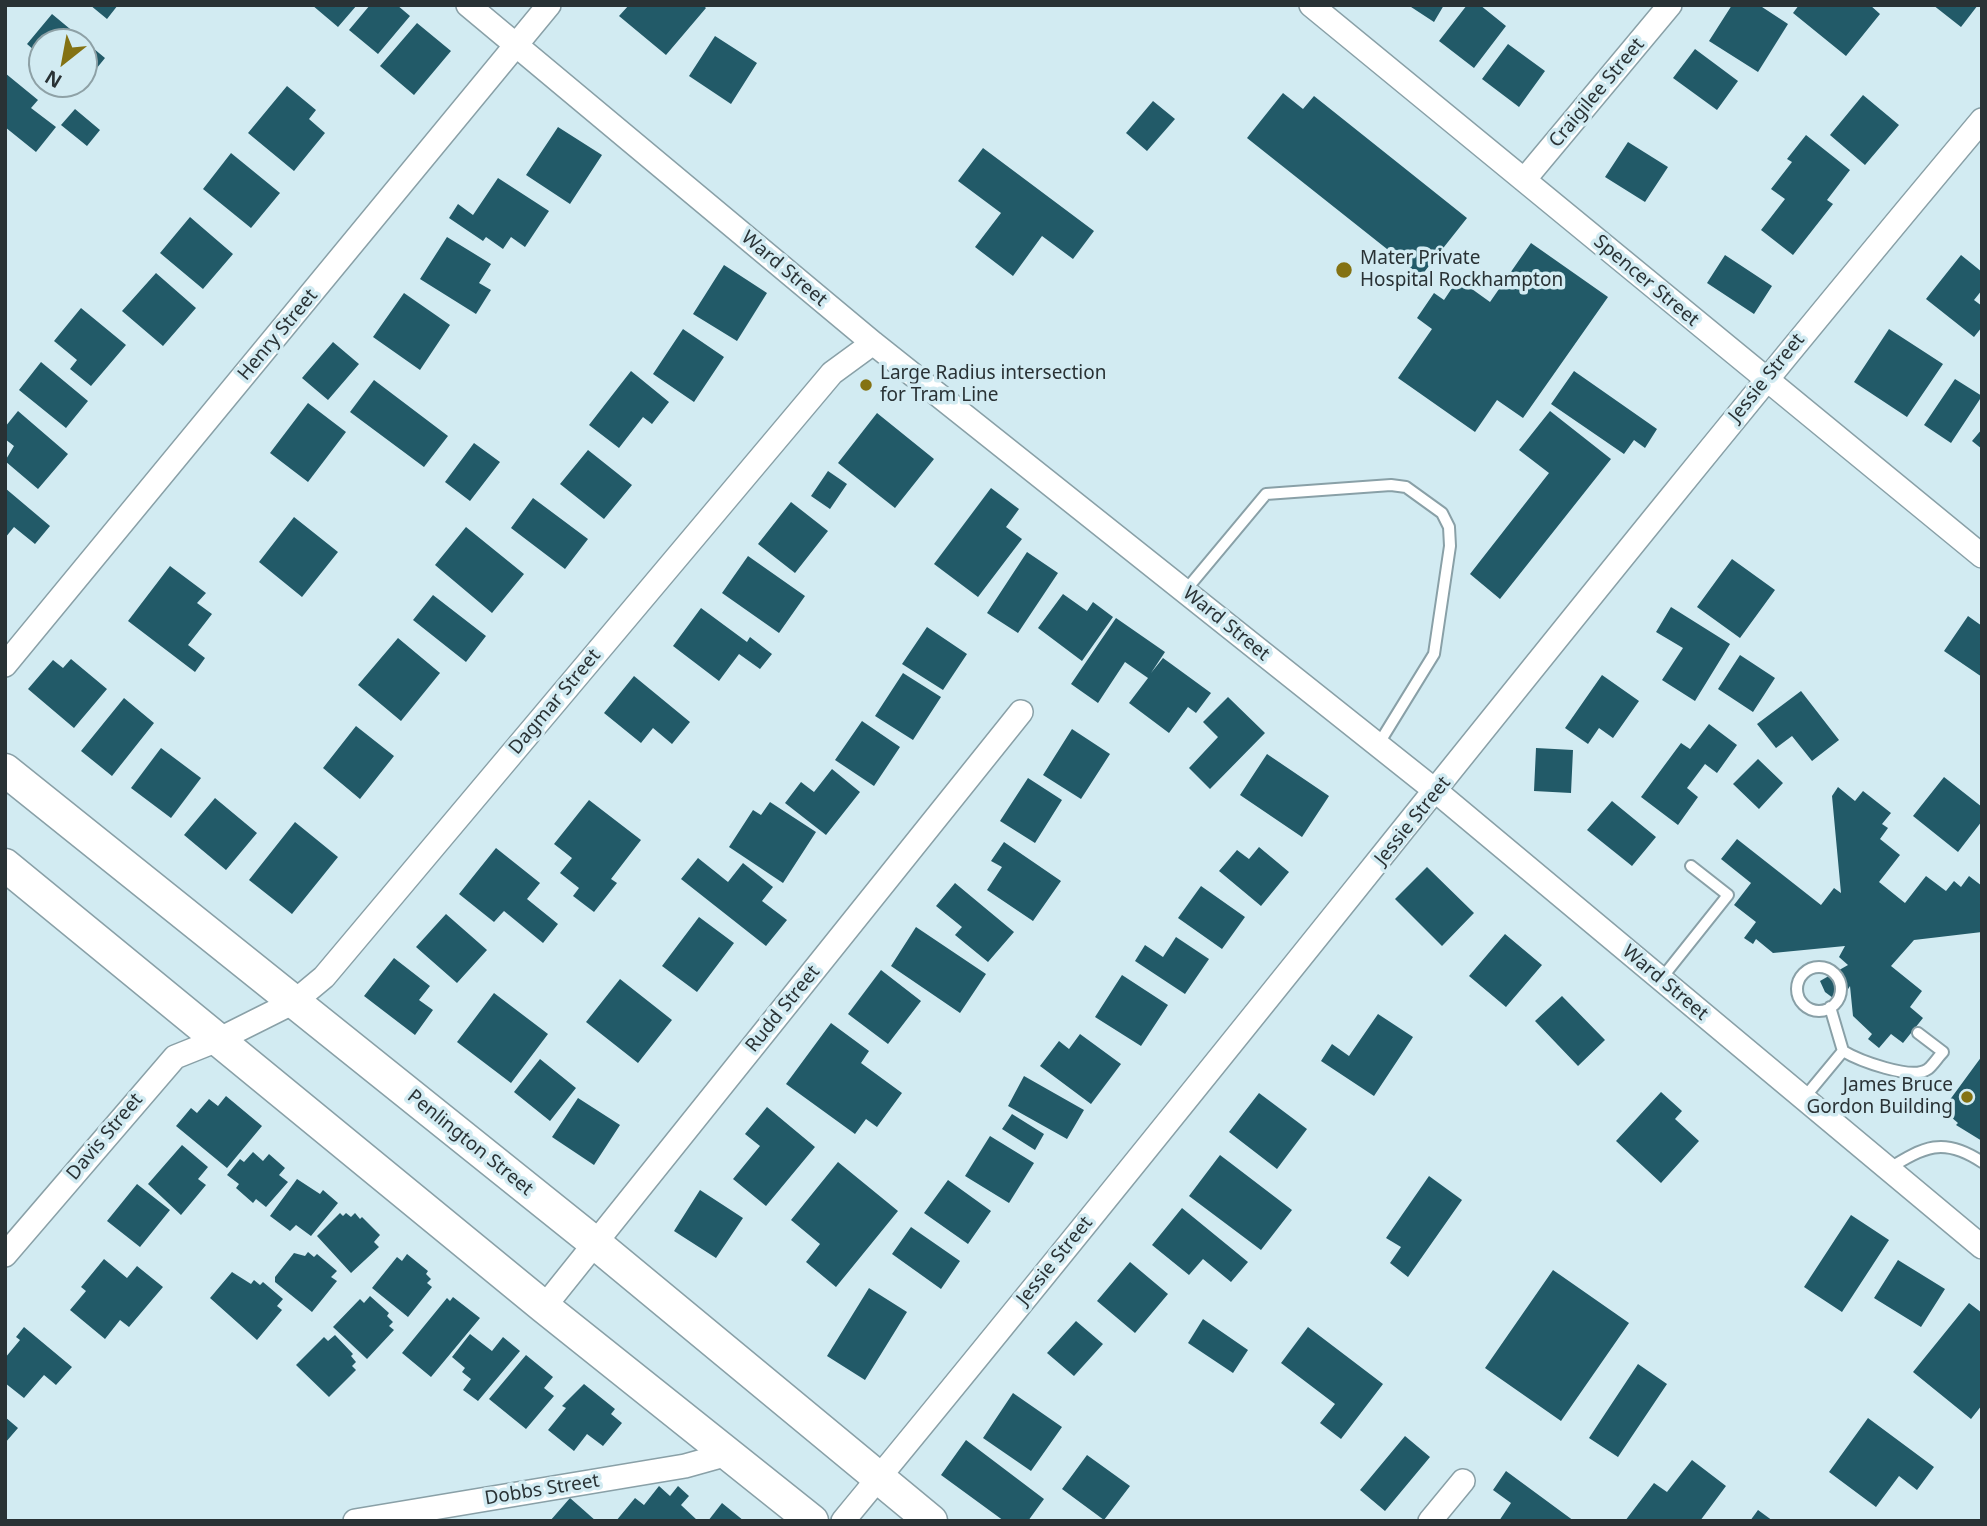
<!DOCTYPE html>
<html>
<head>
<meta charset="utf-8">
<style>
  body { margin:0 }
  #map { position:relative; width:1987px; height:1526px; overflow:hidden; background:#d2ebf2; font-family:"Noto Sans",sans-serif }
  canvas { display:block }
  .frame { position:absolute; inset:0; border:7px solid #293235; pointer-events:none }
  .north { position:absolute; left:28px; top:28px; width:70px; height:70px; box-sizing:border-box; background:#d2ebf2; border:2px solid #8ea1a6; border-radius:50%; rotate:211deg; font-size:19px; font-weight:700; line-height:28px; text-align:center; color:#293235 }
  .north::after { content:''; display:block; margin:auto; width:24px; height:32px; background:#847213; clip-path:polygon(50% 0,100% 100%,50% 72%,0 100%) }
</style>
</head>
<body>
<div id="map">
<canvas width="1987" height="1526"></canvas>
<div class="frame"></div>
<div class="north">N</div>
</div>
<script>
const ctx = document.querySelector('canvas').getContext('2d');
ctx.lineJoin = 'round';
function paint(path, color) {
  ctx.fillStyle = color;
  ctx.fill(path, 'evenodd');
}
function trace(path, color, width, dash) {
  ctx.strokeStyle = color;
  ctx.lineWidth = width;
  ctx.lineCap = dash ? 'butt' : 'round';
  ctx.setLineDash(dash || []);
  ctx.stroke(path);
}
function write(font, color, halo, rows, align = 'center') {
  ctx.font = font + ' "Noto Sans",sans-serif';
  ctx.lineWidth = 7;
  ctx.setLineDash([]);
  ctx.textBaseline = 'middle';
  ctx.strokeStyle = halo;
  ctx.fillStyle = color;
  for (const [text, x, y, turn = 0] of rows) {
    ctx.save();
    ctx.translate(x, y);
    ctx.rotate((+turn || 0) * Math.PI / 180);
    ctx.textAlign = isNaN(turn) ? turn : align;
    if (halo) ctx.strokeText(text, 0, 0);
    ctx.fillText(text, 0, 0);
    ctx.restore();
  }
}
paint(new Path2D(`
  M 90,5 L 118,5 L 107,19 Z
  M 312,5 L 357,5 L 338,27 Z
  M 370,5 L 397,5 L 410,16 L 378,54 L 349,30 Z
  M 629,5 L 703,5 L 706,8 L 666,55 L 619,16 Z
  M 1408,5 L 1444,5 L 1434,22 Z
  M 1467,5 L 1480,5 L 1506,26 L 1474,68 L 1439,41 Z
  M 1732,5 L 1759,5 L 1788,24 L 1758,72 L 1709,41 Z
  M 1799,5 L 1870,5 L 1880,14 L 1846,56 L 1793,13 Z
  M 1933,5 L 1978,5 L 1961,27 Z
  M 52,14 L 105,58 L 88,79 L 84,75 L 84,42 L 42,42 L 42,57 L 27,44 Z
  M 417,23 L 451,51 L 414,95 L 380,66 Z
  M 715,36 L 757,63 L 731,104 L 689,76 Z
  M 1508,44 L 1545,71 L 1519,107 L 1482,79 Z
  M 1695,49 L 1738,81 L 1717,110 L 1673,78 Z
  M 5,73 L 38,100 L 31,108 L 56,127 L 36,152 L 5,127 Z
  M 287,86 L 316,110 L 309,119 L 325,133 L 294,171 L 248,133 Z
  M 1283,93 L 1303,109 L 1314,96 L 1467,218 L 1421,276 L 1247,138 Z
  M 1863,95 L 1899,125 L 1865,165 L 1830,135 Z
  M 1153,101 L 1175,119 L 1147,151 L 1126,133 Z
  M 75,109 L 100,130 L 87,146 L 61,125 Z
  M 558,127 L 602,155 L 570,204 L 526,175 Z
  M 1806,135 L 1850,170 L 1827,200 L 1833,204 L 1793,255 L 1761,230 L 1785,199 L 1771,189 L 1792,162 L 1787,159 Z
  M 1628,142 L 1668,167 L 1645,202 L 1605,177 Z
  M 983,148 L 1094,231 L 1073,259 L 1042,236 L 1013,276 L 975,247 L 1001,213 L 958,181 Z
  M 231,153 L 280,193 L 251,228 L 203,189 Z
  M 498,178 L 549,211 L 525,247 L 511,237 L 503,249 L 486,237 L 483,241 L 449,218 L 458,204 L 473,215 Z
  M 190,217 L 233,254 L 203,289 L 160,253 Z
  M 447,237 L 491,264 L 479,283 L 491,290 L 476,314 L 420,279 Z
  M 1531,243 L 1608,297 L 1523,418 L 1497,400 L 1475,432 L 1398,378 L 1432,329 L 1417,318 L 1434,293 L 1444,300 L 1458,279 L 1490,302 Z
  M 1725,255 L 1772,286 L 1754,314 L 1707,283 Z
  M 1961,255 L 1982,272 L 1982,290 L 1974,300 L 1982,306 L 1982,327 L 1974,337 L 1926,299 Z
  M 724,265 L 767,293 L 737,341 L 693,314 Z
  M 156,273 L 196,308 L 163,346 L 122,311 Z
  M 404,293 L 450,325 L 420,370 L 373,337 Z
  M 81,308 L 126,345 L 91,386 L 70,369 L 77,360 L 54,341 Z
  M 683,329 L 724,357 L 694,402 L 653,374 Z
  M 1889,329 L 1943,364 L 1907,417 L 1854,382 Z
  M 333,342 L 359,364 L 328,400 L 302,378 Z
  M 41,362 L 88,401 L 66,428 L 19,390 Z
  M 631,371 L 669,402 L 652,424 L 643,417 L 619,448 L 589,425 Z
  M 1574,371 L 1657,429 L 1645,448 L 1634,440 L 1624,454 L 1551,404 Z
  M 1955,379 L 1982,396 L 1951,443 L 1924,425 Z
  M 374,380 L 448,436 L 424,467 L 350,412 Z
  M 308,403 L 346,432 L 308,482 L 270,453 Z
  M 18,411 L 68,454 L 38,489 L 5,461 L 14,446 L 5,439 L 5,427 Z
  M 1550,411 L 1611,459 L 1500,599 L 1470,574 L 1549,473 L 1519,450 Z
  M 877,413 L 934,459 L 895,508 L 838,463 Z
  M 1982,429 L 1982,449 L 1972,441 Z
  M 474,443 L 500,462 L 470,501 L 445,482 Z
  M 588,450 L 632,485 L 604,519 L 560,484 Z
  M 828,471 L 847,484 L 830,509 L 811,496 Z
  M 5,488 L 50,526 L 35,544 L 14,527 L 5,538 Z
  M 991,488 L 1019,509 L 1006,527 L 1022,539 L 978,597 L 934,564 Z
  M 533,498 L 588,539 L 565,569 L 511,528 Z
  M 791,502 L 828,531 L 795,573 L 758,544 Z
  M 294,517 L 338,552 L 302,597 L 259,562 Z
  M 466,527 L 524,574 L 492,613 L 435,565 Z
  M 1027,552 L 1058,573 L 1018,633 L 987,613 Z
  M 748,556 L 805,596 L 779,633 L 722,593 Z
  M 1732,559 L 1775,590 L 1740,638 L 1697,607 Z
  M 170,566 L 206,593 L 197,603 L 212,614 L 188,645 L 205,658 L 195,672 L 128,621 Z
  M 1063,594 L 1087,611 L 1093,602 L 1113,617 L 1082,661 L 1038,628 Z
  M 433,595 L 486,636 L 466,662 L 413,620 Z
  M 1671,607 L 1730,644 L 1695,701 L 1662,680 L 1683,648 L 1656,632 Z
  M 701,608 L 747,642 L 750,637 L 772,654 L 760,669 L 739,654 L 719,681 L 673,646 Z
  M 1968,616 L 1982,626 L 1982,677 L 1944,651 Z
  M 1116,618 L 1165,652 L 1151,673 L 1163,658 L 1211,693 L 1196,713 L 1188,707 L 1169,733 L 1129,703 L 1148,678 L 1125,662 L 1098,703 L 1071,684 Z
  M 927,627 L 967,654 L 943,690 L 902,664 Z
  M 398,638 L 440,673 L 401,721 L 358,685 Z
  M 1740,655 L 1775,678 L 1753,712 L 1718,689 Z
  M 71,659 L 107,689 L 74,728 L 28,689 L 53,660 L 63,668 Z
  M 903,673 L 941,697 L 913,740 L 875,716 Z
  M 1602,675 L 1639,701 L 1613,738 L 1599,728 L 1588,744 L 1565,728 Z
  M 634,676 L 690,722 L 672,744 L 653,728 L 641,743 L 604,713 Z
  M 1801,691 L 1839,740 L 1812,761 L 1792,736 L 1776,748 L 1757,724 Z
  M 1228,697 L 1265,733 L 1210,789 L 1189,768 L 1218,737 L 1203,722 Z
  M 124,698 L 154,723 L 112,776 L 81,751 Z
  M 862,721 L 900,747 L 874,786 L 835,760 Z
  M 1709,724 L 1737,745 L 1717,773 L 1705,764 L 1687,788 L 1698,797 L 1678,825 L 1641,797 L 1681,743 L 1690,749 Z
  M 356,726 L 394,756 L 360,799 L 323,768 Z
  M 1072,729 L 1110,754 L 1081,799 L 1043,775 Z
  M 161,748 L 201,778 L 171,818 L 131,788 Z
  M 1536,748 L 1573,750 L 1571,793 L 1534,791 Z
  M 1267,754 L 1329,796 L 1302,837 L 1240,795 Z
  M 1758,759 L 1783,783 L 1759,809 L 1733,784 Z
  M 832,769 L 860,792 L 826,835 L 785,803 L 801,782 L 814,792 Z
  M 1944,777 L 1982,807 L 1982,821 L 1958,852 L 1913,816 Z
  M 1028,778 L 1062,800 L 1035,843 L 1000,821 Z
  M 1838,787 L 1855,801 L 1863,791 L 1891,813 L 1882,824 L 1888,828 L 1880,839 L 1900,855 L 1879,882 L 1905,903 L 1926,876 L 1946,891 L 1954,881 L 1961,887 L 1969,876 L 1982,886 L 1982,932 L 1914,940 L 1891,966 L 1922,991 L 1910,1007 L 1923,1018 L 1903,1043 L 1891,1034 L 1879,1048 L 1868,1039 L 1872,1034 L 1853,1016 L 1850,986 L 1843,997 L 1833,998 L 1825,992 L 1820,981 L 1848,965 L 1839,957 L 1845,946 L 1773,953 L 1756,939 L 1753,944 L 1744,938 L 1756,922 L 1734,905 L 1751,883 L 1721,859 L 1737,839 L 1821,905 L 1834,888 L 1841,893 L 1832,796 Z
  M 215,798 L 257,833 L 226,870 L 184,835 Z
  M 589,800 L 641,840 L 611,879 L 617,883 L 594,912 L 573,896 L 579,888 L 560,873 L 572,858 L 554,844 Z
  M 1612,801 L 1656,837 L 1632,866 L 1587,830 Z
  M 770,802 L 816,832 L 783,883 L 729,847 L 753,810 L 761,815 Z
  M 295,822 L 338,857 L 292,914 L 249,880 Z
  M 1004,842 L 1061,881 L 1033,921 L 987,890 L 1002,867 L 991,861 Z
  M 1259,847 L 1289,872 L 1261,906 L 1219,871 L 1237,850 L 1249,859 Z
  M 496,848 L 540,883 L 527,899 L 558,924 L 543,943 L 504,911 L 494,922 L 459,894 Z
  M 698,858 L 728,882 L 743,863 L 773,887 L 762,901 L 787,920 L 766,946 L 681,879 Z
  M 1427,867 L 1474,913 L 1442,946 L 1395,899 Z
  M 955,883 L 1014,932 L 988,962 L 955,935 L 962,927 L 936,906 Z
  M 1201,886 L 1245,917 L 1222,949 L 1178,918 Z
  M 446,914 L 487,950 L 457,983 L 416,947 Z
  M 699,917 L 734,943 L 697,992 L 662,966 Z
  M 916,927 L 986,974 L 960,1013 L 891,966 Z
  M 1505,934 L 1542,965 L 1506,1007 L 1469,976 Z
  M 1176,937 L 1209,959 L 1185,994 L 1135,961 L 1145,945 L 1163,957 Z
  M 394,958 L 430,986 L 419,1000 L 433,1010 L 415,1035 L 364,996 Z
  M 881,970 L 921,1001 L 888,1044 L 848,1014 Z
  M 1122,975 L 1168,1005 L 1141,1046 L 1095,1017 Z
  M 620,979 L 672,1020 L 638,1063 L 586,1022 Z
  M 494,993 L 548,1034 L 511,1083 L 457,1042 Z
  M 1562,996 L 1605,1040 L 1578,1066 L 1535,1021 Z
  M 1378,1014 L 1413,1037 L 1374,1096 L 1321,1061 L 1332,1044 L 1349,1056 Z
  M 831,1023 L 869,1051 L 861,1063 L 902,1093 L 877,1127 L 866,1119 L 855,1134 L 786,1084 Z
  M 1080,1034 L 1121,1064 L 1091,1104 L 1040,1066 L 1059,1041 L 1069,1049 Z
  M 1982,1056 L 1982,1141 L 1956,1125 L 1958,1123 L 1951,1117 L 1949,1101 Z
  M 540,1059 L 576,1088 L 550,1121 L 514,1092 Z
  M 1024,1076 L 1084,1110 L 1067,1139 L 1008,1106 Z
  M 1661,1092 L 1682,1111 L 1675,1119 L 1699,1141 L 1661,1183 L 1616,1141 Z
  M 1259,1093 L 1307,1129 L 1277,1169 L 1229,1132 Z
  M 226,1096 L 262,1126 L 227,1168 L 176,1126 L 191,1108 L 197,1113 L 209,1099 L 218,1106 Z
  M 578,1098 L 620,1125 L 594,1165 L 552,1137 Z
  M 767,1107 L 815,1147 L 766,1206 L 733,1179 L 760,1146 L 745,1134 Z
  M 1012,1114 L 1044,1134 L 1035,1150 L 1002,1129 Z
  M 990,1136 L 1034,1163 L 1009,1203 L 965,1176 Z
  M 182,1145 L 208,1167 L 198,1179 L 206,1185 L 181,1215 L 148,1184 Z
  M 253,1152 L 263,1161 L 269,1154 L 285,1168 L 279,1175 L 288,1182 L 266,1207 L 256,1199 L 253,1203 L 236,1188 L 239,1184 L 227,1175 L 240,1159 L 244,1162 Z
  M 1220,1155 L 1292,1210 L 1261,1250 L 1189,1196 Z
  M 838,1162 L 898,1211 L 836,1287 L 806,1262 L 820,1244 L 791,1220 Z
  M 1429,1176 L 1462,1200 L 1408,1277 L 1390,1263 L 1401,1247 L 1386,1238 Z
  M 297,1179 L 320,1194 L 323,1190 L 338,1203 L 311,1236 L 296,1225 L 290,1231 L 270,1216 Z
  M 948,1180 L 991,1211 L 968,1244 L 924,1213 Z
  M 137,1184 L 170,1210 L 140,1247 L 107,1221 Z
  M 700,1190 L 743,1218 L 716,1258 L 674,1231 Z
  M 1182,1208 L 1248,1262 L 1231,1282 L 1203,1259 L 1189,1275 L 1152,1245 Z
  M 340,1213 L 343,1216 L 346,1213 L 351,1217 L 355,1213 L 360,1219 L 362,1217 L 380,1235 L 374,1242 L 379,1247 L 351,1273 L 317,1236 Z
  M 1851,1215 L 1889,1240 L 1842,1312 L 1804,1287 Z
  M 911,1227 L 960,1261 L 941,1289 L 892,1254 Z
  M 308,1252 L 314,1257 L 317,1254 L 337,1271 L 331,1277 L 337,1281 L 312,1312 L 275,1282 L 275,1277 L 294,1253 L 305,1256 Z
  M 407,1254 L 428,1271 L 426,1274 L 431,1279 L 427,1283 L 432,1287 L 408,1317 L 372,1288 L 397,1257 L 402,1261 Z
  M 104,1259 L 127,1278 L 137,1266 L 163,1287 L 129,1327 L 120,1320 L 105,1339 L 70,1310 L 86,1291 L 81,1287 Z
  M 1898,1260 L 1945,1289 L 1921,1327 L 1874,1298 Z
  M 1130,1262 L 1168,1294 L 1135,1333 L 1097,1301 Z
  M 1553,1270 L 1629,1323 L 1561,1421 L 1485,1368 Z
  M 232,1272 L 251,1284 L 254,1280 L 260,1285 L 263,1282 L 283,1299 L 277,1306 L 282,1310 L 257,1340 L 210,1298 Z
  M 869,1288 L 907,1312 L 865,1380 L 827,1356 Z
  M 370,1296 L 389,1313 L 387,1316 L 393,1322 L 389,1326 L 394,1330 L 367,1359 L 333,1327 L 360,1299 L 364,1303 Z
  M 453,1297 L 480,1318 L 431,1377 L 402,1353 L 447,1298 L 450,1301 Z
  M 1969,1303 L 1982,1313 L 1982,1405 L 1971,1419 L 1913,1372 Z
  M 1203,1319 L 1248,1350 L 1233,1373 L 1188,1343 Z
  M 1076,1321 L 1103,1344 L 1074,1376 L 1047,1353 Z
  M 24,1327 L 72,1367 L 56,1385 L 44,1375 L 24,1398 L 5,1383 L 5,1358 L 20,1340 L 16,1337 Z
  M 1308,1327 L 1383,1384 L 1341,1439 L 1320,1423 L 1335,1404 L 1281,1363 Z
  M 470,1334 L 492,1351 L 503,1337 L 520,1351 L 478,1401 L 463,1390 L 471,1379 L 462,1372 L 465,1368 L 452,1357 Z
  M 335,1335 L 353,1354 L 351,1356 L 356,1362 L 352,1366 L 356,1370 L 329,1397 L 296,1365 L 324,1337 L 328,1341 Z
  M 526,1355 L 553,1377 L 544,1388 L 554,1396 L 526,1429 L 489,1399 Z
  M 1638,1364 L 1667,1384 L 1618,1457 L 1589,1438 Z
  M 584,1384 L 615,1409 L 611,1414 L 622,1423 L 603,1446 L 587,1434 L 574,1451 L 548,1430 L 566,1408 L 562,1406 Z
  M 1013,1393 L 1062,1427 L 1031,1471 L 983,1438 Z
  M 5,1417 L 18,1428 L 5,1443 Z
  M 1868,1418 L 1934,1467 L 1917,1490 L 1899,1476 L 1876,1507 L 1829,1472 Z
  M 1405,1436 L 1430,1457 L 1385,1511 L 1360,1490 Z
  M 966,1440 L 1044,1499 L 1028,1521 L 1004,1521 L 941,1475 Z
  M 1087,1455 L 1130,1486 L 1104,1520 L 1062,1489 Z
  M 1692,1460 L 1726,1486 L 1700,1521 L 1625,1521 L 1654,1483 L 1667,1492 Z
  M 1506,1471 L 1574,1521 L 1499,1521 L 1511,1503 L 1493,1490 Z
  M 659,1486 L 670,1496 L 678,1486 L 689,1496 L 681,1505 L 698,1521 L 616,1521 L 635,1498 L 644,1505 Z
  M 570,1498 L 596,1521 L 550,1521 Z
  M 722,1503 L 744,1521 L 708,1521 Z
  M 1758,1510 L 1773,1521 L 1750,1521 Z`), '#225a68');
const lane = new Path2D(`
  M 1185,591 L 1266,494 L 1391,485 L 1406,487 L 1442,513 L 1449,527 L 1450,546 L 1434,654 L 1378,745
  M1797 989a22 22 0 1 1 44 0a22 22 0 1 1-44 0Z
  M 1661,979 L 1728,895 L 1691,866
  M 1843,1051 C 1858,1060 1912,1081 1928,1069 C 1933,1065 1938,1057 1943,1052 L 1918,1033
  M 1804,1098 L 1843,1051 L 1830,1007
  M 1888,1169 C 1924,1147 1943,1136 1982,1162`);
const street = new Path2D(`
  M 468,5 L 873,343 L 1437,792 L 1982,1247
  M 1311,5 L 1982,556
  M 1524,180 L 1670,5
  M 5,665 L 549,5
  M 5,1255 L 175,1057 L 220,1039 L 294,1002 L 324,977 L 832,373 L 873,343
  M 544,1307 L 1021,712
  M 355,1521 L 685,1466 L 728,1454
  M 843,1521 C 1227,1057 1595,581 1982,120
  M 1430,1521 L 1463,1481`);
const secondary = new Path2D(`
  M 5,770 L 595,1243 L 931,1521
  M 5,865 L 544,1307 L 812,1521`);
trace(lane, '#89a0a7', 14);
trace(street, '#89a0a7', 26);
trace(secondary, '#89a0a7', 35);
trace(lane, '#fff', 10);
trace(street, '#fff', 23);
trace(secondary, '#fff', 32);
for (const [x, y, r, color] of [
  [1344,270,9,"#847213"],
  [866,385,7,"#847213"],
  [1967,1097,7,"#847213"]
]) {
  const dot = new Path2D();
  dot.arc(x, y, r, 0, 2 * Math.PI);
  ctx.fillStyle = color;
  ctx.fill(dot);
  trace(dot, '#d2ebf2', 2.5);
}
write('19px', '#293235', '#d2ebf2', [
  ["Craigilee Street",1597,93,-50],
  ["Ward Street",784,269,40],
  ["Spencer Street",1646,281,40],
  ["Henry Street",278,335,-50],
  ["Jessie Street",1767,378,-51],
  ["Ward Street",1226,624,39],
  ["Dagmar Street",555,702,-50],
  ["Jessie Street",1413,821,-51],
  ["Ward Street",1665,983,40],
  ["Rudd Street",783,1009,-51],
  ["Davis Street",105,1137,-50],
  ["Penlington Street",470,1143,39],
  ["Jessie Street",1055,1261,-51],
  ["Dobbs Street",542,1490,-9]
]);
write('19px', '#293235', '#d2ebf2', [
  ["Mater Private",1360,259],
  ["Hospital Rockhampton",1360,281],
  ["Large Radius intersection",880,374],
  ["for Tram Line",880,396],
  ["James Bruce",1953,1086,"right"],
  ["Gordon Building",1953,1108,"right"]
], 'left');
</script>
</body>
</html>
